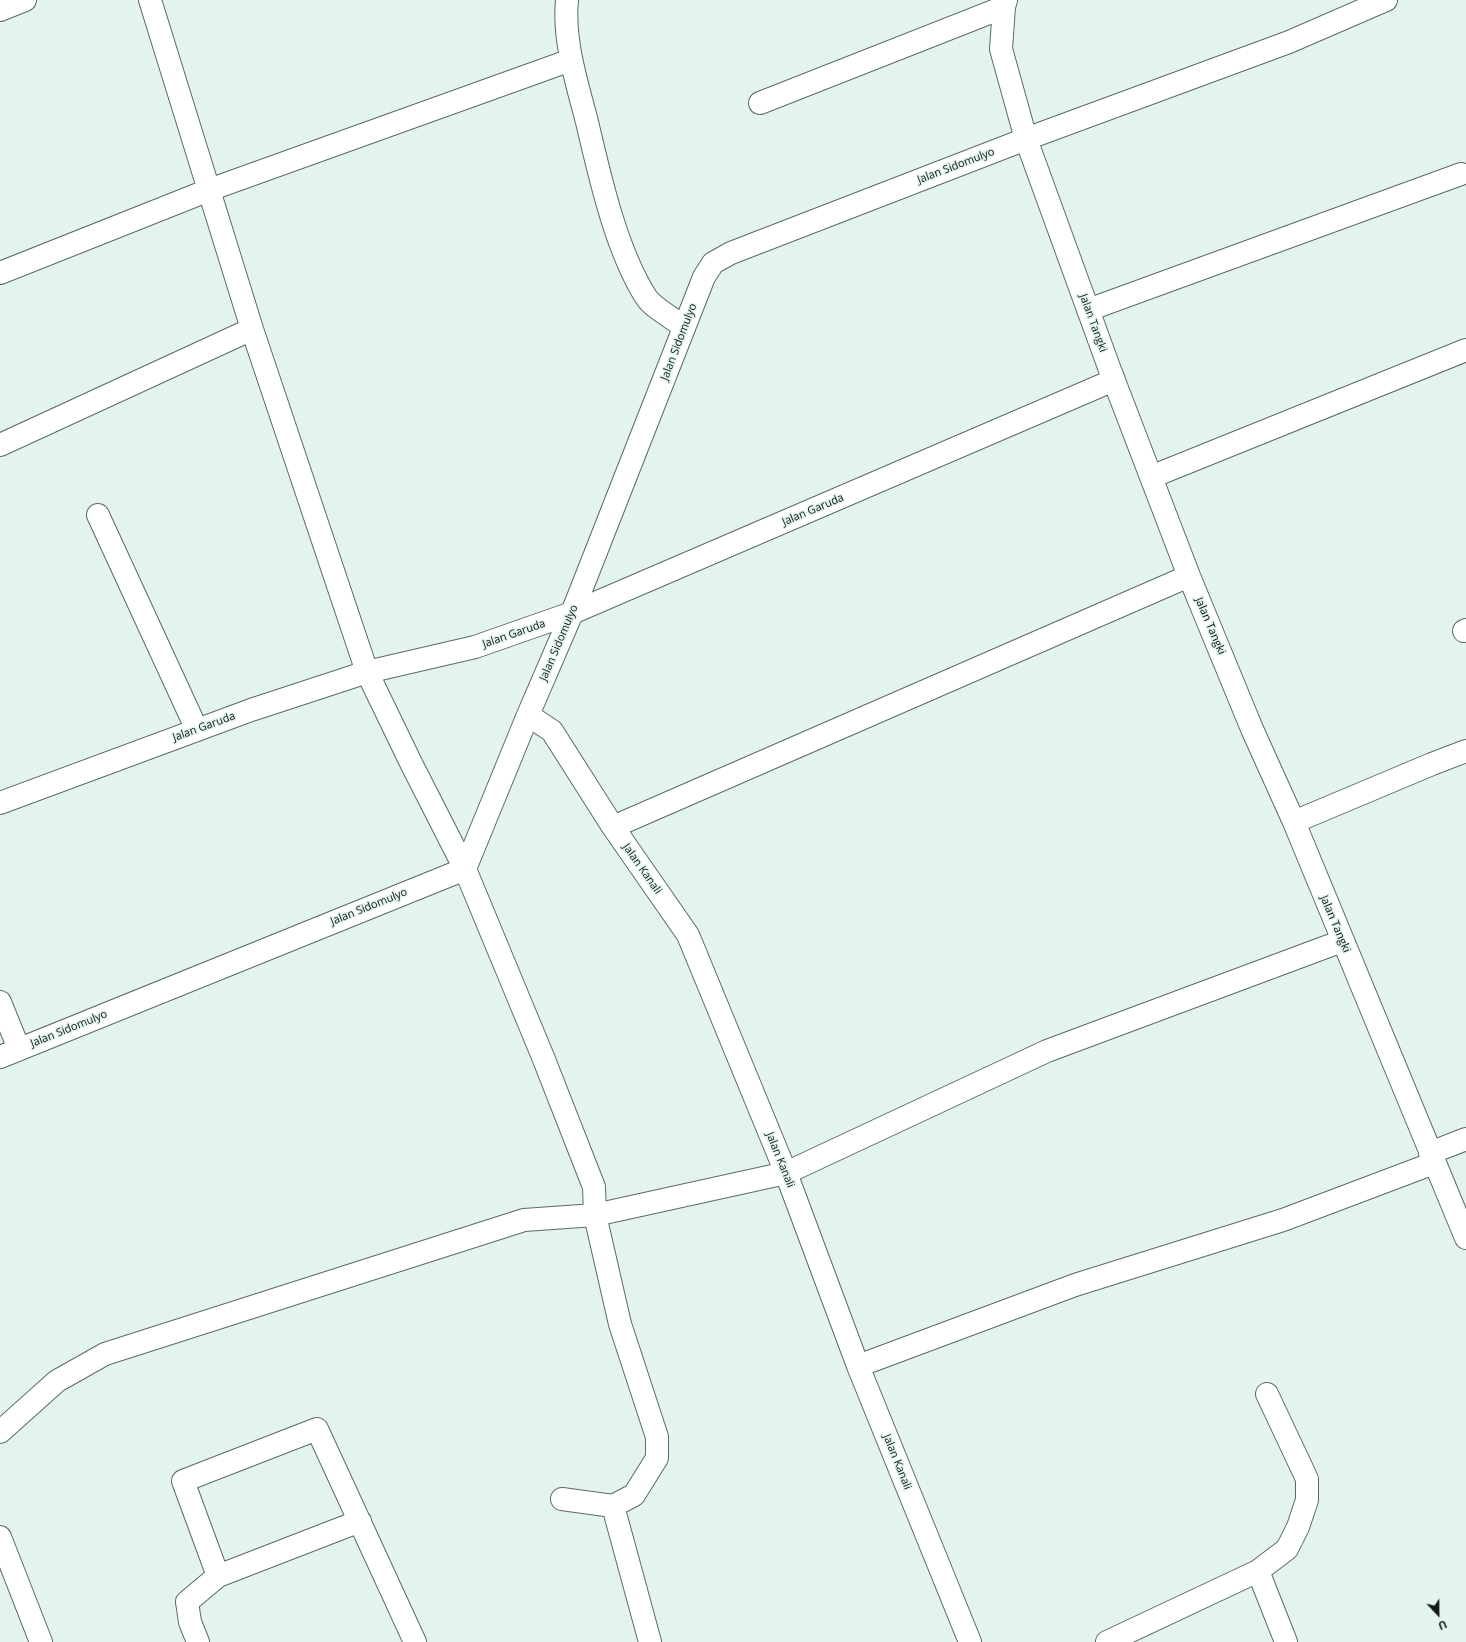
<!DOCTYPE html>
<html>
<head>
<meta charset="utf-8">
<style>
  body { margin:0 }
  #map { position:relative; width:1466px; height:1642px; overflow:hidden; background:#e2f4eb; font-family:"Open Sans",sans-serif }
  canvas { display:block }
  .north { position:absolute; left:1418px; top:1594px; width:40px; height:40px; -webkit-text-stroke:3px #e2f4eb; paint-order:stroke; rotate:158deg; font-size:11px; font-weight:700; line-height:16px; text-align:center; color:#121815 }
  .north::after { content:''; display:block; margin:auto; width:14px; height:18px; background:#121815; clip-path:polygon(50% 0,100% 100%,50% 72%,0 100%) }
</style>
</head>
<body>
<div id="map">
<canvas width="1466" height="1642"></canvas>
<div class="north">U</div>
</div>
<script>
const ctx = document.querySelector('canvas').getContext('2d');
ctx.lineJoin = 'round';
function trace(path, color, width, dash) {
  ctx.strokeStyle = color;
  ctx.lineWidth = width;
  ctx.lineCap = dash ? 'butt' : 'round';
  ctx.setLineDash(dash || []);
  ctx.stroke(path);
}
function write(font, color, halo, rows, align = 'center') {
  ctx.font = font + ' "Open Sans",sans-serif';
  ctx.lineWidth = 3;
  ctx.setLineDash([]);
  ctx.textBaseline = 'middle';
  ctx.strokeStyle = halo;
  ctx.fillStyle = color;
  for (const [text, x, y, turn = 0] of rows) {
    ctx.save();
    ctx.translate(x, y);
    ctx.rotate((+turn || 0) * Math.PI / 180);
    ctx.textAlign = isNaN(turn) ? turn : align;
    if (halo) ctx.strokeText(text, 0, 0);
    ctx.fillText(text, 0, 0);
    ctx.restore();
  }
}
const minor = new Path2D(`
  M 150,0 L 252,329 L 367,672 L 412,765 L 465,869 L 543,1057 L 594,1187 L 595,1215 L 620,1324 L 657,1437 L 657,1458 L 634,1495 L 613,1506 L 650,1642
  M 567,0 C 563,41 577,83 587,122 C 600,177 616,250 646,297 C 653,308 674,319 684,327
  M 1006,0 L 1004,7 L 1001,49 L 1026,139 L 1110,370 L 1189,576 L 1252,729 L 1294,822 L 1466,1238
  M 0,10 L 25,0
  M 760,103 L 1004,7
  M 0,273 L 209,190 L 571,60
  M 1088,310 L 1461,174
  M 0,445 L 252,329
  M 1151,477 L 1466,350
  M 98,515 L 197,730
  M 1464,631 L 1466,630
  M 528,715 L 552,731 L 613,827 L 688,935 L 786,1173 L 858,1366 L 970,1642
  M 0,803 L 251,710 L 367,672 L 475,647 L 572,613 L 1114,380 L 1110,370
  M 1294,822 L 1432,764 L 1466,751
  M 613,827 L 1189,576
  M 0,1002 L 19,1049
  M 0,1057 L 465,869 L 528,715 L 572,613 L 704,277 L 713,263 L 731,253 L 1026,139 L 1289,42 L 1386,0
  M 1430,1153 L 1466,1139
  M 858,1366 L 1075,1285 L 1283,1220 L 1434,1163
  M 0,1432 L 57,1381 L 105,1354 L 524,1220 L 595,1215 L 786,1173 L 1047,1051 L 1342,941
  M 562,1499 L 613,1506
  M 0,1537 L 41,1642
  M 1258,1571 L 1286,1642
  M 218,1576 L 183,1481 L 317,1429 L 415,1642
  M 198,1642 L 190,1622 L 187,1602 L 218,1576 L 360,1521
  M 1107,1642 L 1258,1571 L 1287,1549 L 1298,1527 L 1307,1500 L 1307,1479 L 1267,1394`);
trace(minor, '#5b6b63', 24);
trace(minor, '#fff', 22);
write('11px', '#121815', '#e2f4eb', [
  ["Jalan Sidomulyo",956,166,-21],
  ["Jalan Tangki",1093,323,70],
  ["Jalan Sidomulyo",679,342,-69],
  ["Jalan Garuda",813,510,-23],
  ["Jalan Tangki",1210,626,67],
  ["Jalan Garuda",514,634,-19],
  ["Jalan Sidomulyo",559,643,-67],
  ["Jalan Garuda",204,727,-20],
  ["Jalan Kanali",642,869,55],
  ["Jalan Sidomulyo",369,907,-22],
  ["Jalan Tangki",1335,924,67],
  ["Jalan Sidomulyo",69,1029,-22],
  ["Jalan Kanali",780,1160,68],
  ["Jalan Kanali",897,1462,68]
]);
</script>
</body>
</html>
